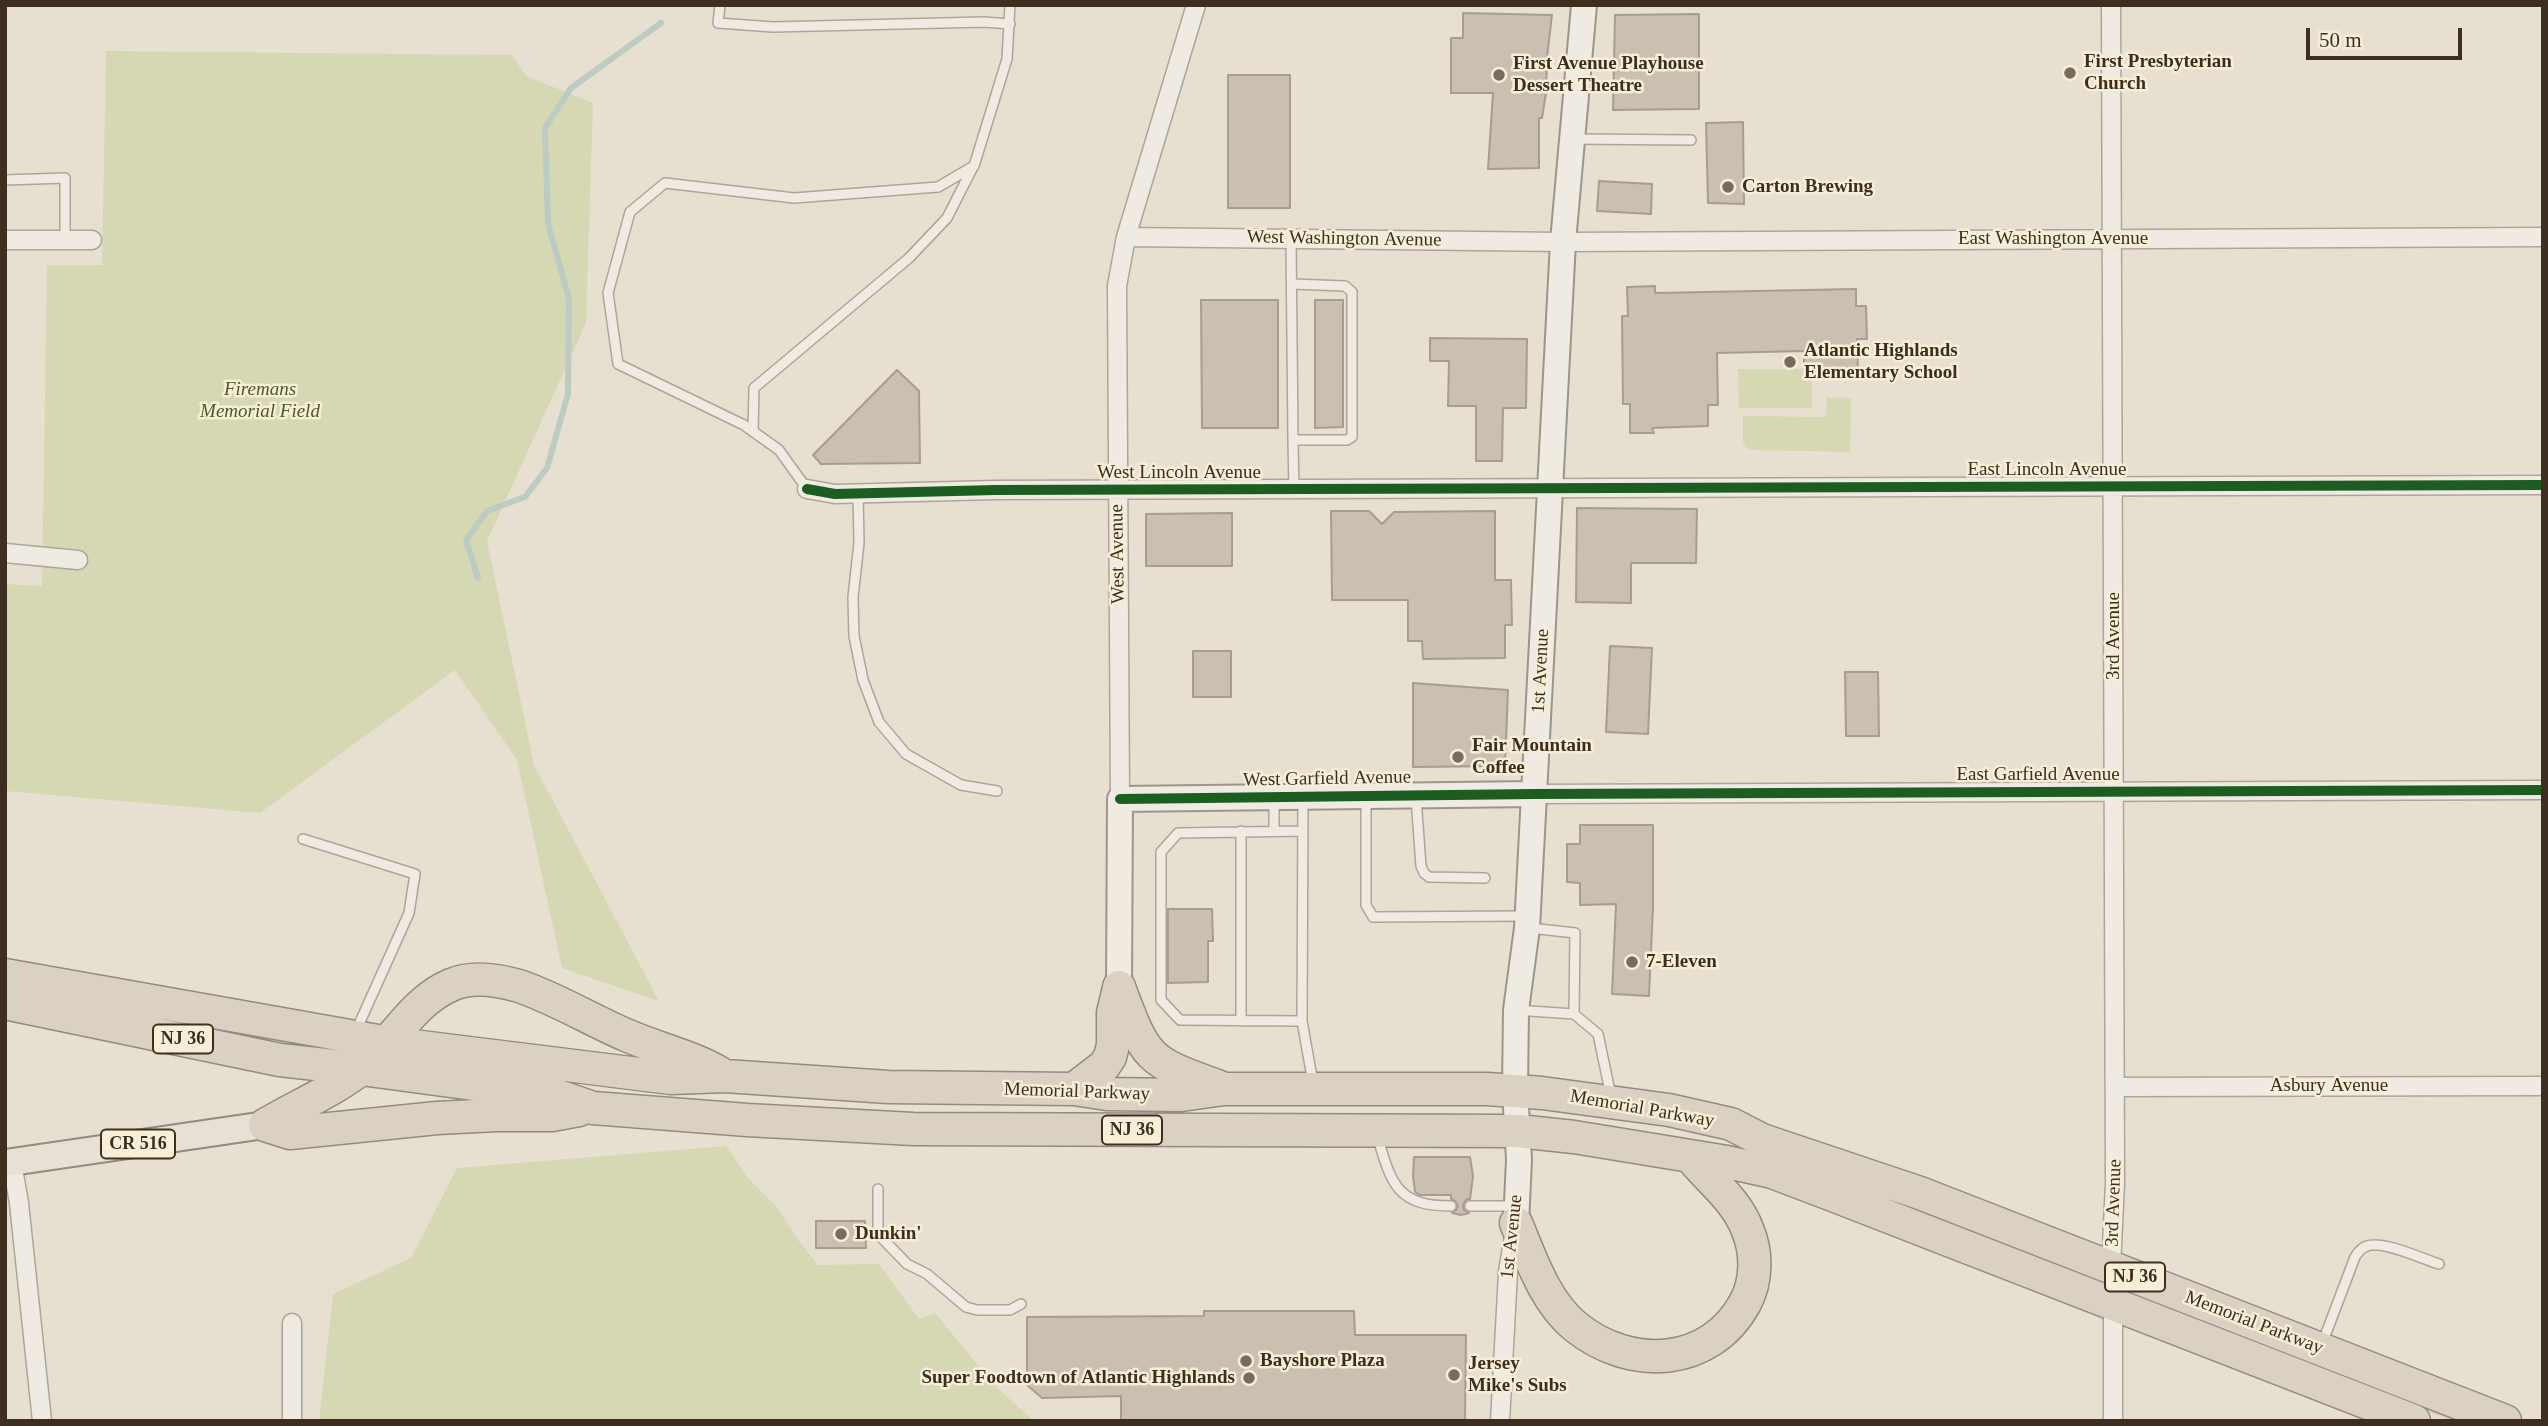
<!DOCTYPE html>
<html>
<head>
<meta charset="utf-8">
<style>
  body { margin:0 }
  #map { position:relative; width:2548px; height:1426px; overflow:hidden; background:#e7e0d1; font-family:"Times New Roman",serif }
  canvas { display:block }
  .frame { position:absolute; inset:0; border:7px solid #3d2e20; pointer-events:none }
  .scale { position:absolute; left:2306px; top:28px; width:156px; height:32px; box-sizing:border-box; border:4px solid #3d2e20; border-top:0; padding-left:9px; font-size:21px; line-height:24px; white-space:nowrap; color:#3d2e20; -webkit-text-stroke:5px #f7eed8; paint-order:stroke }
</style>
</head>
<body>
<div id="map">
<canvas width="2548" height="1426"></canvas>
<div class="frame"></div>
<div class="scale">50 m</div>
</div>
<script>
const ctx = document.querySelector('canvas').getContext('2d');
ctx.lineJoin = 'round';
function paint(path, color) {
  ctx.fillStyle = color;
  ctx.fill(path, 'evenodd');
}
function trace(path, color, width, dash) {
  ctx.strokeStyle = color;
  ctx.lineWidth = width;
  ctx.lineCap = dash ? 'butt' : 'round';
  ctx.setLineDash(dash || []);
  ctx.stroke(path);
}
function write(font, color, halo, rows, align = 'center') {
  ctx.font = font + ' "Times New Roman",serif';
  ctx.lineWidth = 5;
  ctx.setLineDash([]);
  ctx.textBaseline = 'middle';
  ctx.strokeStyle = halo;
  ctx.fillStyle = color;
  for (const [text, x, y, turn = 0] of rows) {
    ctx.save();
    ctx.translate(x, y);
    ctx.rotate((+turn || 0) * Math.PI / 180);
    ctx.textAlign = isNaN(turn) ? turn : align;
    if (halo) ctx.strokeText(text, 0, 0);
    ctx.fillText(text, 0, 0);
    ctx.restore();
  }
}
paint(new Path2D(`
  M 106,51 L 512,55 L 526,76 L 593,103 L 586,323 L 487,541 L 534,765 L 659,1001 L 562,968 L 517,760 L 455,670 L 260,813 L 5,791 L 5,584 L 42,586 L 47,265 L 102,265 Z
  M 1738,369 L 1812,369 L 1812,408 L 1739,408 Z
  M 1827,397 L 1851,398 L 1850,452 L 1750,450 L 1743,443 L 1743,416 L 1826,417 Z
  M 726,1146 L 748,1178 L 776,1206 L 798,1240 L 818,1265 L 879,1264 L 919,1319 L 935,1313 L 995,1386 L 1034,1421 L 319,1421 L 333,1294 L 411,1258 L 457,1168 Z
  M 1856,1182 L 2470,1421 L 2452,1421 L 1853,1188 Z`), '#d6d7b3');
trace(new Path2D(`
  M 478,578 L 466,540 L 487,511 L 525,497 L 547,468 L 568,394 L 569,299 L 548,224 L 545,128 L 571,88 L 661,23`), '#bcccc2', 6);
const building = new Path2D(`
  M 1463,13 L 1552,15 L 1547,57 L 1546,93 L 1542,118 L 1539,118 L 1539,168 L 1488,169 L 1493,93 L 1451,93 L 1451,38 L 1463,38 Z
  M 1699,14 L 1699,109 L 1613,110 L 1615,15 Z
  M 1228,75 L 1290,75 L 1290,208 L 1228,208 Z
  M 1743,122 L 1744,204 L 1708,203 L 1706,123 Z
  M 1599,181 L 1652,184 L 1651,214 L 1597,211 Z
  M 1655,286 L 1655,293 L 1856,289 L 1856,306 L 1866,306 L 1867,339 L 1857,339 L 1858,373 L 1814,374 L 1814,367 L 1804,368 L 1804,351 L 1717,353 L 1718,405 L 1708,405 L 1708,426 L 1652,428 L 1654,433 L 1630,433 L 1630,404 L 1623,404 L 1622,316 L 1628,316 L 1627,287 Z
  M 1201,300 L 1278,300 L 1278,428 L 1202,428 Z
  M 1315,300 L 1343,300 L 1343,427 L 1315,428 Z
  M 1430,338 L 1527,339 L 1526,408 L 1503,408 L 1502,461 L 1476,461 L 1476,406 L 1448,406 L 1449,361 L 1430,361 Z
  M 897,370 L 919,391 L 920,463 L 821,464 L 813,455 Z
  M 1577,508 L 1697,509 L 1696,563 L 1631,563 L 1631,603 L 1576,602 Z
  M 1331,511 L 1369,511 L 1382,524 L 1394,512 L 1495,511 L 1495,580 L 1511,580 L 1512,625 L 1505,625 L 1505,658 L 1423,659 L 1422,641 L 1408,641 L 1408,600 L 1332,600 Z
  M 1232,513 L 1232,566 L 1146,566 L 1146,514 Z
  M 1610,646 L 1652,648 L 1648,734 L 1606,732 Z
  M 1193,651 L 1231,651 L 1231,697 L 1193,697 Z
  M 1845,672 L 1878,672 L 1879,736 L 1846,736 Z
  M 1413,683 L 1508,690 L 1505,766 L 1413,767 Z
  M 1580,825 L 1653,825 L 1653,907 L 1649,996 L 1612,994 L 1616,904 L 1580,905 L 1580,883 L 1567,882 L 1567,844 L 1580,844 Z
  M 1168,909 L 1212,909 L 1213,941 L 1208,941 L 1208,982 L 1168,983 Z
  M 1414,1157 L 1470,1157 L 1473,1176 L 1470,1199 L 1466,1200 L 1463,1205 L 1464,1210 L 1469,1213 L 1461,1215 L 1452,1213 L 1456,1210 L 1458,1206 L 1455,1201 L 1451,1199 L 1451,1195 L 1420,1195 L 1415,1192 L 1413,1176 Z
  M 816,1221 L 865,1221 L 866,1248 L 816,1248 Z
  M 1204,1311 L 1354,1311 L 1355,1335 L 1466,1335 L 1465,1421 L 1121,1421 L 1121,1396 L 1042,1398 L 1027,1385 L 1027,1317 L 1204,1316 Z`);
paint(building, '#cbbfb2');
trace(building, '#a89c90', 2);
const lane = new Path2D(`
  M 720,5 L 718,23 L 773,27 L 984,22 L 1010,24
  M 1574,139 L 1691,140
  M 5,180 L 65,178 L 65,240
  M 1291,239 L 1293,440 L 1347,440 L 1352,437 L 1352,292 L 1345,286 L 1292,284
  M 753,432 L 754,388 L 909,258 L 947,218 L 973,167
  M 1293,440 L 1294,490
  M 807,489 L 779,450 L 744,425 L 618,364 L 608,293 L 630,212 L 665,183 L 794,198 L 938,187 L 974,166 L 1007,59 L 1010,5
  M 858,493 L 859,543 L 853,597 L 854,636 L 863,680 L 879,722 L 906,754 L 961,785 L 997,791
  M 1366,798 L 1366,905 L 1373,917 L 1526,916
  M 1416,798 L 1421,866 L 1424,873 L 1429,877 L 1485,878
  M 1303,800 L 1302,1021 L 1313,1083
  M 1274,831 L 1274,799
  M 303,839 L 415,874 L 409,913 L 355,1033
  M 1530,928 L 1575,933 L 1574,1014 L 1598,1034 L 1611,1096
  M 1516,1010 L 1574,1014
  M 1241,1021 L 1241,831
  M 1302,1021 L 1180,1020 L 1161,1000 L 1161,852 L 1178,833 L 1303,831
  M 1377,1135 C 1391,1183 1396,1206 1451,1206
  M 878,1189 L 878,1234 L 907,1264 L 927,1274 L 966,1307 L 977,1310 L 1010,1310 L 1021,1304
  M 1470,1206 L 1514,1206
  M 2322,1344 L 2355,1257 C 2358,1252 2361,1248 2367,1246 C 2382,1240 2423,1259 2439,1264`);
const street = new Path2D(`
  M 2111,5 L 2115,1183 L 2111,1267
  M 1126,237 L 1563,242 L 2543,237
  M 5,240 L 92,240
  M 807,489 L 835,494 L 995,490 L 2543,485
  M 5,553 L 78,560
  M 1534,794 L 2543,790
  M 1120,799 L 1117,286 L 1126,237 L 1196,5
  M 2115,1087 L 2543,1086
  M 12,1163 L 19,1203 L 42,1421
  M 292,1421 L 292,1323
  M 1500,1421 L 1508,1272 L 1515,1230
  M 2113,1421 L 2113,1304`);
const secondary = new Path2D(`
  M 1119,987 L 1120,799 L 1534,794
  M 1516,1223 L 1519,1160 L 1515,1090 L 1516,1010 L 1527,928 L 1563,242 L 1584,5`);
const primary = new Path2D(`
  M 5,1163 L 265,1125`);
const highway = new Path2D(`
  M 5,975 L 389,1043 L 671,1078 L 725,1076 L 888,1087 L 1074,1089 L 1107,1094 L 1181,1095 L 1224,1089 L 1487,1089 L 1542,1093 L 1669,1110 L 1731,1124 L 1762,1140 L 1920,1193 L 2505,1421
  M 1119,987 C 1146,1060 1147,1061 1220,1087
  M 5,1003 L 280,1060 L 361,1069 L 555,1095 L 593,1108 L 747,1120 L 913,1129 L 1518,1131 L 1574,1137 L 1727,1162 L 1772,1172 L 1830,1194 L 2414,1421
  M 1074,1089 L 1104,1066 L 1110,1057 L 1113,1045 L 1113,1013 L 1118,992
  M 265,1125 C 295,1107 335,1090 362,1068 C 393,1042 413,1001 451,985 C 471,976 498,980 519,986 C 555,998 591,1020 626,1035 C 658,1049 691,1056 720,1073
  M 265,1125 L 290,1133 L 437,1118 L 497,1115 L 552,1115 L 579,1110
  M 1516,1223 C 1531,1259 1545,1302 1576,1327 C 1631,1371 1710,1367 1745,1303 C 1757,1281 1757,1253 1748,1231 C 1737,1200 1710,1181 1690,1156`);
trace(lane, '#ada599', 12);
trace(street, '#ada599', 21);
trace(secondary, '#9c958a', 28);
trace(primary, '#928b80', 30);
trace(highway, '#928b80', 35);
trace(lane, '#efebe3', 9);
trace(street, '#efebe3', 18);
trace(secondary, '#efebe3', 24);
trace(primary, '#e6e1d4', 26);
trace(highway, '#dad1c2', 32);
trace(new Path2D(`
  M 807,489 L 835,494 L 995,490 L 2543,485
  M 1120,799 L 1534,794 L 2543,790`), '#1b5e20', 10);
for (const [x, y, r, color] of [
  [2070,73,7,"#786c5e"],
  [1499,75,7,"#786c5e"],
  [1728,187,7,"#786c5e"],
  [1790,362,7,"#786c5e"],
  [1458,757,7,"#786c5e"],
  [1632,962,7,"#786c5e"],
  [841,1234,7,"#786c5e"],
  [1246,1361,7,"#786c5e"],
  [1454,1375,7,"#786c5e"],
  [1249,1378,7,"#786c5e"]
]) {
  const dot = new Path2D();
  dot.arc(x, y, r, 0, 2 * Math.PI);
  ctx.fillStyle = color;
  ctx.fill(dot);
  trace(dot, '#f7eed8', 2.5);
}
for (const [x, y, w] of [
  [183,1039,60],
  [1132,1130,60],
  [138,1144,74],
  [2135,1277,60]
]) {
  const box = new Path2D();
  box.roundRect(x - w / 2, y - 14.5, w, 29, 5);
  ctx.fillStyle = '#f7eed8';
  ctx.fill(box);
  trace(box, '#3d2e20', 2);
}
write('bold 18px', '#3d2e20', null, [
  ["NJ 36",183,1039],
  ["NJ 36",1132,1130],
  ["CR 516",138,1144],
  ["NJ 36",2135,1277]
]);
write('bold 19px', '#3d2e20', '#f7eed8', [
  ["First Presbyterian",2084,62],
  ["Church",2084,84],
  ["First Avenue Playhouse",1513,64],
  ["Dessert Theatre",1513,86],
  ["Carton Brewing",1742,187],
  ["Atlantic Highlands",1804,351],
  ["Elementary School",1804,373],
  ["Fair Mountain",1472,746],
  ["Coffee",1472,768],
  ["7-Eleven",1646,962],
  ["Dunkin'",855,1234],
  ["Bayshore Plaza",1260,1361],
  ["Jersey",1468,1364],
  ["Mike's Subs",1468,1386],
  ["Super Foodtown of Atlantic Highlands",1235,1378,"right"]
], 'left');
write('19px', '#3d2e20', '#f7eed8', [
  ["West Washington Avenue",1344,239,1],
  ["East Washington Avenue",2053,239],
  ["East Lincoln Avenue",2047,470],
  ["West Lincoln Avenue",1179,473],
  ["West Avenue",1118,554,-91],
  ["3rd Avenue",2114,636,-90],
  ["1st Avenue",1541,671,-87],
  ["East Garfield Avenue",2038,775],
  ["West Garfield Avenue",1327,779,-1],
  ["Asbury Avenue",2329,1086],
  ["Memorial Parkway",1077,1092,2],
  ["Memorial Parkway",1642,1109,10],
  ["3rd Avenue",2114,1203,-88],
  ["1st Avenue",1512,1237,-84],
  ["Memorial Parkway",2254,1323,21]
]);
write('italic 19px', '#4d5a26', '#f7eed8', [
  ["Firemans",260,390],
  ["Memorial Field",260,412]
]);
</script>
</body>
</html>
